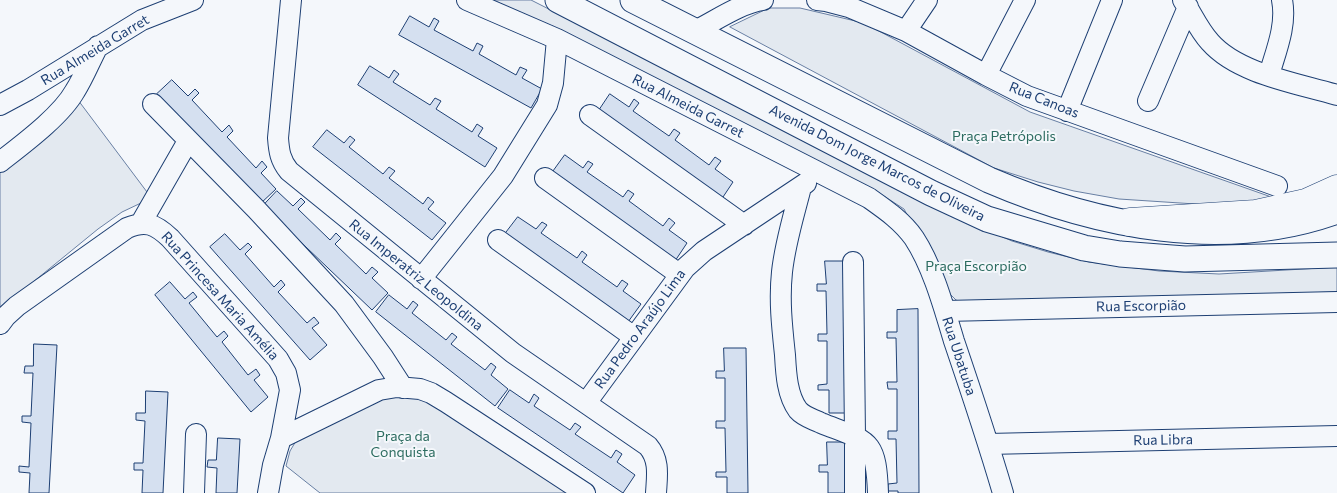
<!DOCTYPE html>
<html>
<head>
<meta charset="utf-8">
<style>
  body { margin:0 }
  canvas { display:block; background:#f4f7fb }
</style>
</head>
<body>
<canvas width="1337" height="493"></canvas>
<script>
const ctx = document.querySelector('canvas').getContext('2d');
ctx.lineJoin = 'round';
function paint(path, color) {
  ctx.fillStyle = color;
  ctx.fill(path, 'evenodd');
}
function trace(path, color, width, dash) {
  ctx.strokeStyle = color;
  ctx.lineWidth = width;
  ctx.lineCap = dash ? 'butt' : 'round';
  ctx.setLineDash(dash || []);
  ctx.stroke(path);
}
function write(font, color, halo, rows, align = 'center') {
  ctx.font = font + ' Commissioner,sans-serif';
  ctx.lineWidth = 4;
  ctx.setLineDash([]);
  ctx.textBaseline = 'middle';
  ctx.strokeStyle = halo;
  ctx.fillStyle = color;
  for (const [text, x, y, turn = 0] of rows) {
    ctx.save();
    ctx.translate(x, y);
    ctx.rotate((+turn || 0) * Math.PI / 180);
    ctx.textAlign = isNaN(turn) ? turn : align;
    if (halo) ctx.strokeText(text, 0, 0);
    ctx.fillText(text, 0, 0);
    ctx.restore();
  }
}
const green = new Path2D(`
  M 490,0 L 531,0 L 970,223 L 1012,241 L 1048,252 L 1089,262 L 1159,271 L 1219,274 L 1337,267 L 1337,292 L 961,302 L 956,300 L 948,292 L 904,209 L 873,189 Z
  M 769,8 L 800,8 L 864,23 L 1030,112 L 1277,199 L 1226,206 L 1119,199 L 1074,191 L 1038,182 L 994,168 L 730,27 Z
  M 78,100 L 150,196 L 141,203 L 122,212 L 98,229 L 0,309 L 0,167 Z
  M 381,395 L 400,395 L 428,401 L 574,493 L 320,493 L 286,466 L 290,451 L 296,441 Z`);
paint(green, '#e3e9f0');
trace(green, '#687fa3', 1);
const building = new Path2D(`
  M 410,16 L 429,27 L 434,18 L 439,21 L 434,30 L 473,51 L 477,43 L 483,46 L 479,54 L 516,75 L 520,67 L 527,70 L 522,78 L 542,89 L 531,108 L 399,35 Z
  M 370,66 L 389,78 L 394,70 L 399,74 L 393,82 L 430,105 L 435,98 L 441,101 L 436,109 L 472,132 L 477,124 L 483,128 L 478,136 L 497,148 L 485,167 L 358,85 Z
  M 172,80 L 188,96 L 195,89 L 199,93 L 192,100 L 222,132 L 229,125 L 233,131 L 227,137 L 256,168 L 262,161 L 267,167 L 261,173 L 276,189 L 260,204 L 157,94 Z
  M 610,94 L 629,107 L 634,99 L 639,103 L 633,111 L 669,136 L 674,129 L 680,133 L 675,140 L 709,165 L 715,157 L 721,161 L 715,169 L 733,182 L 721,200 L 598,112 Z
  M 327,130 L 344,143 L 350,136 L 355,140 L 349,147 L 383,174 L 389,167 L 395,171 L 389,178 L 423,204 L 428,197 L 434,202 L 428,209 L 446,223 L 432,240 L 313,147 Z
  M 565,155 L 583,168 L 588,161 L 593,164 L 587,172 L 623,197 L 628,190 L 634,194 L 629,201 L 663,226 L 669,218 L 675,223 L 669,230 L 687,243 L 675,261 L 552,173 Z
  M 277,191 L 293,206 L 301,198 L 305,202 L 298,209 L 330,240 L 336,233 L 341,238 L 335,244 L 366,274 L 372,267 L 378,272 L 372,278 L 388,293 L 372,310 L 263,206 Z
  M 518,217 L 536,229 L 542,222 L 547,225 L 541,233 L 577,258 L 582,251 L 587,255 L 582,262 L 617,287 L 622,280 L 628,284 L 623,291 L 641,304 L 628,322 L 505,234 Z
  M 225,234 L 240,250 L 248,243 L 252,247 L 245,254 L 274,287 L 281,280 L 285,285 L 278,292 L 307,323 L 314,317 L 319,323 L 312,328 L 327,345 L 310,360 L 210,247 Z
  M 825,261 L 848,261 L 849,413 L 829,413 L 829,390 L 818,390 L 818,385 L 827,384 L 827,341 L 818,341 L 818,334 L 827,334 L 826,291 L 817,291 L 817,284 L 826,284 Z
  M 170,282 L 185,299 L 193,292 L 197,297 L 189,303 L 217,337 L 224,331 L 228,336 L 222,342 L 248,375 L 256,369 L 260,375 L 254,380 L 268,397 L 251,412 L 155,295 Z
  M 389,295 L 407,309 L 413,301 L 418,305 L 412,313 L 446,340 L 452,333 L 457,337 L 451,344 L 485,370 L 491,363 L 496,367 L 491,375 L 508,389 L 495,406 L 376,312 Z
  M 918,309 L 919,493 L 898,493 L 898,491 L 888,491 L 888,484 L 897,483 L 896,439 L 888,439 L 888,431 L 897,431 L 897,389 L 888,389 L 887,382 L 897,382 L 896,338 L 887,338 L 887,332 L 897,332 L 897,310 Z
  M 34,344 L 57,345 L 49,493 L 29,493 L 30,473 L 19,472 L 19,466 L 29,467 L 31,423 L 22,422 L 22,416 L 31,416 L 33,373 L 24,373 L 25,366 L 33,366 Z
  M 724,348 L 746,348 L 748,493 L 727,493 L 727,477 L 716,477 L 716,472 L 726,472 L 725,428 L 716,428 L 716,421 L 725,421 L 725,378 L 716,378 L 716,371 L 724,371 Z
  M 510,390 L 529,403 L 534,394 L 539,398 L 534,406 L 570,430 L 575,423 L 581,427 L 575,434 L 611,458 L 616,450 L 622,454 L 617,462 L 635,475 L 623,493 L 498,408 Z
  M 146,391 L 168,392 L 163,493 L 142,493 L 143,470 L 134,470 L 134,463 L 143,463 L 145,421 L 136,420 L 136,413 L 145,413 Z
  M 218,438 L 240,439 L 237,493 L 216,493 L 217,468 L 207,467 L 208,460 L 216,460 Z
  M 827,442 L 849,442 L 850,493 L 828,493 L 828,472 L 819,472 L 819,465 L 827,465 Z`);
paint(building, '#d5e0f0');
trace(building, '#1d3f73', 1);
const minor = new Path2D(`
  M 291,0 L 278,138 C 279,151 280,160 289,171 L 513,353 L 648,446 C 660,460 657,476 656,493
  M 467,0 L 557,39 L 869,198 C 886,210 902,221 914,238 C 933,267 944,308 954,341 C 971,391 988,442 1003,493
  M 817,0 L 826,1 L 849,7 L 906,31 L 986,75 L 1027,96 L 1277,186
  M 1183,0 C 1192,14 1199,30 1210,42 C 1238,74 1297,83 1337,95
  M 695,31 C 717,20 739,4 763,0
  M 906,31 L 927,0
  M 986,75 L 1025,0
  M 1269,75 C 1276,51 1287,25 1282,0
  M 1148,101 L 1188,7
  M 153,104 L 256,209 L 344,304 L 383,357 L 403,388
  M 0,105 L 28,90 L 142,20 L 193,0
  M 1067,111 L 1112,0
  M 590,115 L 744,225
  M 0,162 C 23,144 61,116 75,91 C 84,77 90,61 98,46
  M 545,178 L 679,274
  M 801,187 C 794,215 785,243 782,272 C 779,300 782,327 785,355 C 786,373 787,395 798,410 C 804,417 813,419 821,423 C 869,442 876,438 878,493
  M 141,223 L 188,141
  M 498,240 L 634,337
  M 853,262 L 855,436
  M 421,279 L 503,176 L 547,105 L 553,83 L 557,39
  M 945,311 L 1337,302
  M 0,324 L 6,316 L 17,306 L 127,228 C 146,220 155,224 170,238 L 278,359 L 286,373 L 290,390 L 281,438 L 273,465 L 268,493
  M 586,403 L 685,268 L 704,251 L 806,183
  M 281,438 L 379,390 L 397,387 L 420,389 L 431,393 L 446,402 L 585,493
  M 988,444 L 1337,436
  M 855,445 L 855,493
  M 194,493 L 196,434`);
const major = new Path2D(`
  M 558,0 L 931,193 L 987,219 L 1084,248 L 1120,254 L 1185,259 L 1337,255
  M 633,0 L 989,180 C 1096,226 1224,252 1337,211`);
const highway = new Path2D(`
  M 1130,222 L 1256,214 L 1306,203 L 1337,189`);
trace(minor, '#1d3f73', 22);
trace(major, '#1d3f73', 27);
trace(highway, '#1d3f73', 29);
trace(minor, '#f4f7fb', 20);
trace(major, '#f4f7fb', 25);
trace(highway, '#f4f7fb', 28);
write('14px', '#1d3f73', '#f4f7fb', [
  ["Rua Almeida Garret",95,50,-31],
  ["Rua Canoas",1044,100,22],
  ["Rua Almeida Garret",688,106,27],
  ["Avenida Dom Jorge Marcos de Oliveira",877,163,27],
  ["Rua Imperatriz Leopoldina",416,275,39],
  ["Rua Princesa Maria Amélia",220,296,48],
  ["Rua Escorpião",1141,306,-1],
  ["Rua Pedro Araújo Lima",640,329,-54],
  ["Rua Ubatuba",959,356,72],
  ["Rua Libra",1163,440,-1]
]);
write('14px', '#2c6c60', '#f4f7fb', [
  ["Praça Petrópolis",1004,136],
  ["Praça Escorpião",976,266],
  ["Praça da",403,436],
  ["Conquista",403,452]
]);
</script>
</body>
</html>
